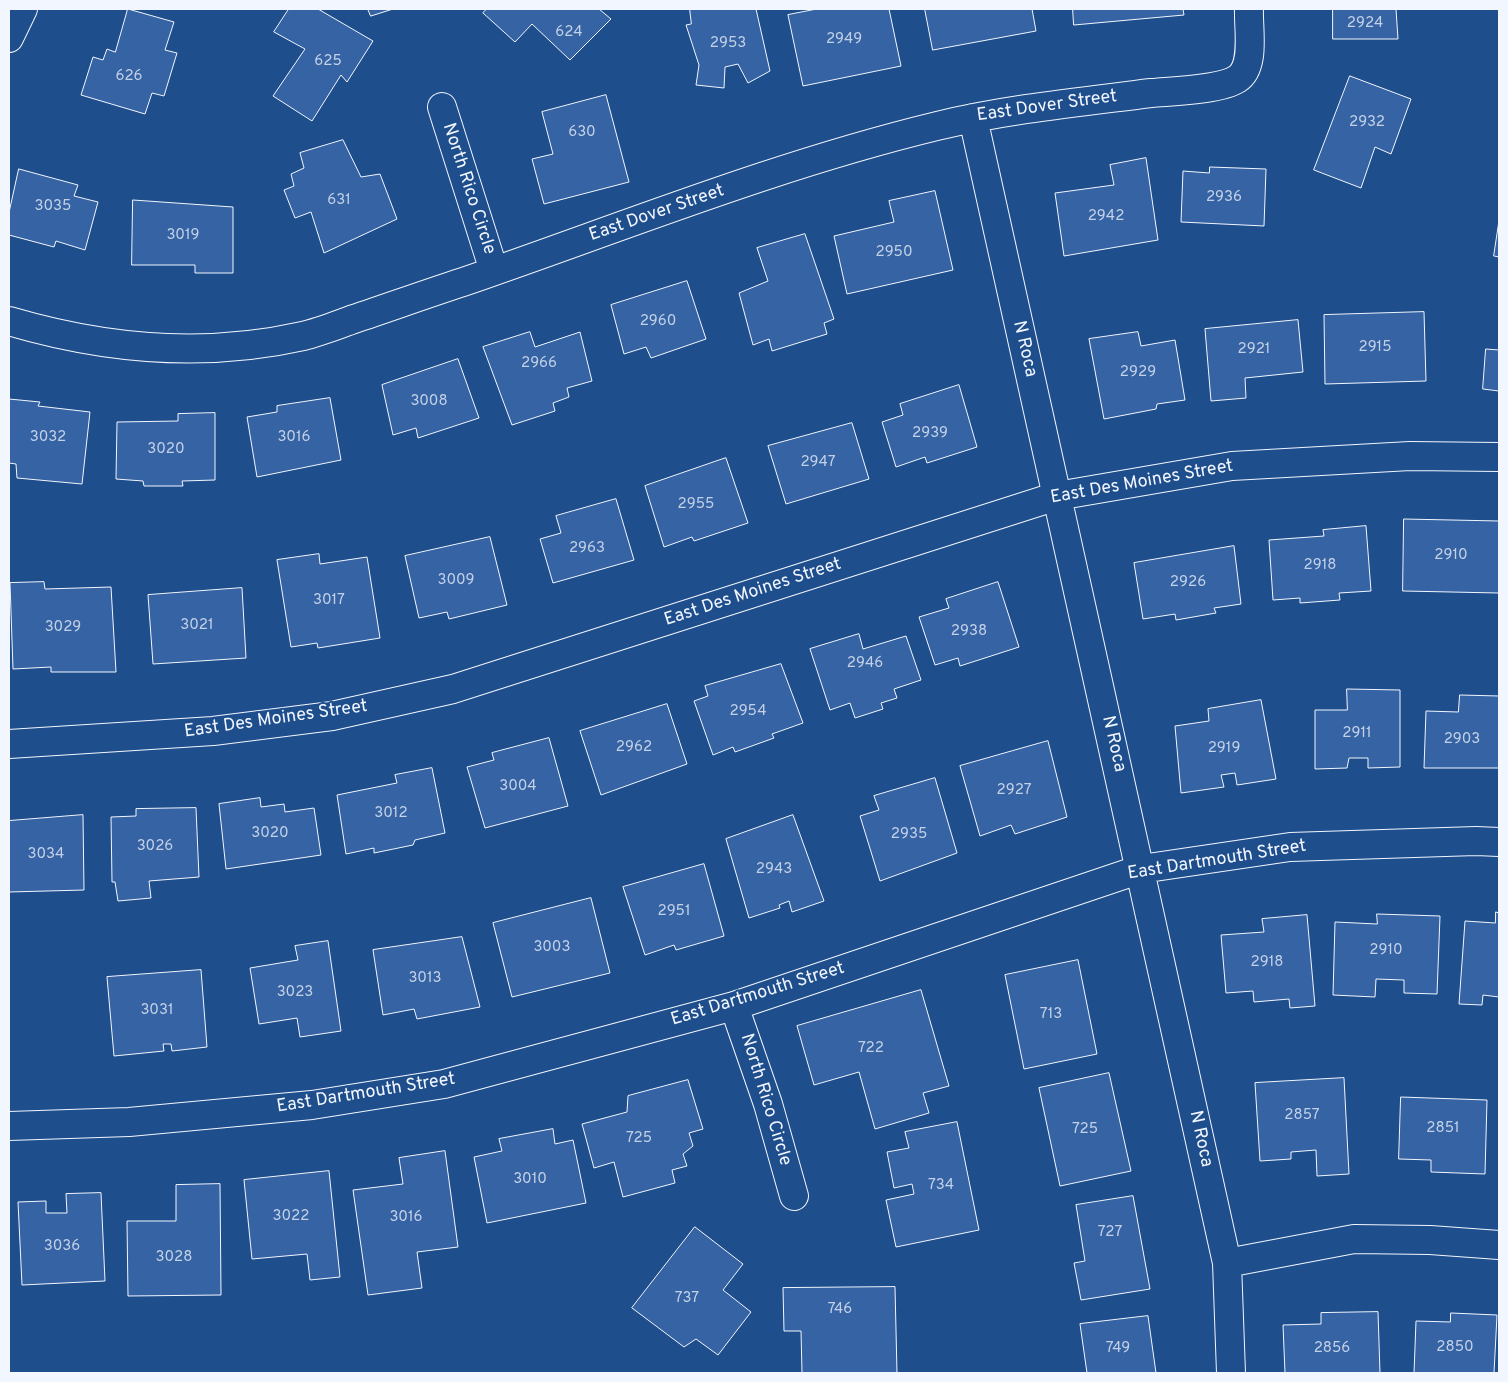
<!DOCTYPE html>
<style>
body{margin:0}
#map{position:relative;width:1508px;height:1382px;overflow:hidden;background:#1f4e8c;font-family:Overpass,sans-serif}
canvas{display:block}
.frame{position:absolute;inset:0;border:10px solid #f2f6ff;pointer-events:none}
</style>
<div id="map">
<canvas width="1508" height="1382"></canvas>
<div class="frame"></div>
</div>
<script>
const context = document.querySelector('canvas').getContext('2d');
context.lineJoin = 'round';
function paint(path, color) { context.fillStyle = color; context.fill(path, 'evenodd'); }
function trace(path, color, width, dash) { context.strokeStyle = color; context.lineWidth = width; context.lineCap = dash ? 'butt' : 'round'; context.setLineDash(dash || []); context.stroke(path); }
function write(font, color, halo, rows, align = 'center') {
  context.font = font + ' Overpass,sans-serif'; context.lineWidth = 4; context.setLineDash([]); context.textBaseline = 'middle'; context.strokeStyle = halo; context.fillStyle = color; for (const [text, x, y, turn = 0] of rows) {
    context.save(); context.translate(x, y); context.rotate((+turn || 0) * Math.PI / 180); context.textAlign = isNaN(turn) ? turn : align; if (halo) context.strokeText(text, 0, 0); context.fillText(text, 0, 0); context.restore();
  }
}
const building = new Path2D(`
 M128,9L174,22L165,50L177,53L164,96L152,93L145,114L81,95L93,57L103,60L107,49L115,52Z
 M289,9H318L373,41L347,82L341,75L312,121L273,96L305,49L274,32Z
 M368,9H393L371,16Z
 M487,9H599L611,19L570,60L532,24L515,42L483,13Z
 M690,9H756L770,71L748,83L738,64L725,67L724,88L696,85L699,65L686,25L691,24Z
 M817,9H889L901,66L803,86L788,15Z
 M925,9H1032L1036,31L933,50Z
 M1073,9H1183L1184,15L1074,25Z
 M1333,9H1396L1398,39H1333Z
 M1350,76L1411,99L1391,154L1375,147L1361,188L1314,170Z
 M606,95L629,182L544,204L532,159L553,154L542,112Z
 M343,140L361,177L380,174L397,219L324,253L311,212L295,218L284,190L294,186L291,174L304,168L300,153Z
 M1146,158L1158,240L1064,256L1055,193L1114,185L1110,165Z
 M1210,167L1266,169L1264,226L1181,222L1183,171L1209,173Z
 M19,169L78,185L74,196L98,202L85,250L56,241L54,247L9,235V213Z
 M935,191L953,270L847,294L834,236L894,222L889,201Z
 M133,200L233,207V273H195V265H132Z
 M1499,221V257L1494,256Z
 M805,234L834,319L824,323L827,334L772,351L769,339L753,345L739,293L768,281L757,248Z
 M687,281L706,339L651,358L646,347L624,354L611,305Z
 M1424,312L1426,381L1325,384L1324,315Z
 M1298,320L1303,372L1245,378L1246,398L1211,401L1205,329Z
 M530,332L535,347L580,332L592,381L567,388L569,397L553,403L555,411L512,425L483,347Z
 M1138,332L1141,346L1175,340L1185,400L1157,404L1156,409L1104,419L1089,339Z
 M1486,349L1499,350V391L1483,389Z
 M458,359L479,418L418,438L416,428L393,435L382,385Z
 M959,385L977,447L927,463L925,457L896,467L882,422L903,415L900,404Z
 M330,398L341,460L257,477L247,417L277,412V406Z
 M9,399L40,402L38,406L90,412L82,484L17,478L16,464L9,463Z
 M215,413V480L182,481L183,486H144L143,481L116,479L117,422L178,421V414Z
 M852,423L869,479L786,504L768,446Z
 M726,458L748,523L694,541L692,537L664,547L645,486Z
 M616,499L634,560L553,583L540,539L561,533L556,516Z
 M1404,519L1499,521V593L1403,591Z
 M1366,526L1371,591L1339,593L1340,600L1300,603V598L1273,600L1269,540L1324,536L1323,530Z
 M490,537L507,605L449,619L447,612L419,618L405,556Z
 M1234,546L1241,604L1214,608L1216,613L1176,620L1175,614L1143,619L1134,563Z
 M319,554L320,564L367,557L380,638L318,648L317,643L291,647L277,560Z
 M44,582L45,589L111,587L116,672H51V667L13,669L10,583Z
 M998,582L1019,647L960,666L958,658L935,665L919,617L949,608L946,599Z
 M242,588L246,658L153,664L148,595Z
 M859,634L863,649L906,636L921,680L894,689L897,698L881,703L883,709L855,718L850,703L830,710L810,649Z
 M781,664L803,723L772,734L774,738L735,752L733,747L713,755L694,701L708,696L705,686Z
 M1347,689L1400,690V767L1368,768V758H1349L1347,768L1315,769V710H1347Z
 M1460,695L1499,696V768H1424L1426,711L1458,712Z
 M1261,700L1276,779L1237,785L1235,773L1221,775L1224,787L1181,793L1175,726L1209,721L1208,709Z
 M667,704L687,764L601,795L580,731Z
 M549,738L568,806L485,828L467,767L494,760L492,753Z
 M1048,741L1067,817L1015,834L1011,825L980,836L960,766Z
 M432,768L445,833L415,840L413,845L374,853V848L346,854L337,795L397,783L395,775Z
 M935,778L957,853L880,881L860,816L879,810L874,796Z
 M260,798L261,807L284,804L285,812L314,808L321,855L226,869L219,804Z
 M196,808L199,877L149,881L151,898L118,901L115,882H112L111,817L136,816V809Z
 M83,815L84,890L9,892V821Z
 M793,815L824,901L792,912L789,901L779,905L780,908L749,918L726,839Z
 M704,864L724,936L676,950L674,945L645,955L623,887Z
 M591,898L610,973L512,997L493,923Z
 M1496,912L1499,913V997L1483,995L1482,1005L1459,1004L1465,921L1495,923Z
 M1377,914L1440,916L1437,994L1404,993V980L1376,979L1375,997L1333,995L1335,922L1377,924Z
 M1307,915L1315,1006L1290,1008L1289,999L1254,1002L1253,991L1226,993L1221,935L1264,932L1262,919Z
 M462,937L480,1007L417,1019L414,1009L383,1015L373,950Z
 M328,941L341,1031L300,1037L297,1018L259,1024L250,968L298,960L295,946Z
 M1078,960L1097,1054L1024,1069L1005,975Z
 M201,970L207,1047L172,1051L171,1044H163L164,1051L114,1056L107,977Z
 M921,990L949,1086L923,1093L929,1113L875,1129L859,1072L814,1085L797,1026Z
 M1109,1073L1131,1171L1060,1186L1039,1088Z
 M1344,1078L1349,1174L1317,1176L1316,1150L1291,1152V1159L1260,1161L1255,1083Z
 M688,1080L703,1129L689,1133L693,1146L683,1154L687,1166L672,1170L675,1183L623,1197L614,1162L594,1168L582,1124L627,1112L628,1096Z
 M1401,1097L1487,1100L1485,1174L1431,1172V1160L1399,1159Z
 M957,1122L979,1230L896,1247L886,1200L914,1194L912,1184L894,1188L887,1152L909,1148L905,1132Z
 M553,1129L555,1144L573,1140L586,1203L487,1223L474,1157L502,1151L499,1139Z
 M445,1151L458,1247L417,1252L422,1288L368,1295L353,1190L403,1184L399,1158Z
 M329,1171L340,1277L310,1280L307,1254L252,1259L244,1180Z
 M220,1184L221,1295L128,1296L127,1221H176V1185Z
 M101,1193L105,1281L22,1285L18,1202L46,1201V1213H67L66,1194Z
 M1133,1196L1150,1289L1081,1300L1074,1263L1085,1261L1076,1205Z
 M695,1227L743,1264L723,1290L751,1312L718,1355L696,1339L684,1347L632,1308Z
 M895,1287L897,1373H802L801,1331H784L783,1288Z
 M1378,1312L1380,1373H1285L1283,1325L1321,1324V1313Z
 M1451,1313L1497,1315L1494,1373H1414L1416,1321L1450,1322Z
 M1148,1316L1156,1373H1087L1080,1324Z`);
paint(building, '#3563a3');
trace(building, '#f2f6ff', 1);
const minor = new Path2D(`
 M9,38L23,9
 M442,107L494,271
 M973,118L1227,1263L1231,1373
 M9,321C104,349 205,358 303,336C320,332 337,325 354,319C390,307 426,294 463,282C620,228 776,165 937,126C1008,109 1080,102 1151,93C1173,91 1220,90 1237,79C1256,67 1248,28 1249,9
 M9,744L213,731L332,716L453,689L1057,496L1232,466L1410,456L1499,457
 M734,1006L768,1104L794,1196
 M9,1126L129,1122L312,1105L444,1084L734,1006L1141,869L1290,847L1476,841L1499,842
 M1227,1263L1354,1239L1430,1240L1499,1245`);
trace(minor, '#f2f6ff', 30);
trace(minor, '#1f4e8c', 28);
write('15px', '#c3d1e8', null, [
 ["2924",1365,24],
 ["624",569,33],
 ["2949",844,40],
 ["2953",728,44],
 ["625",328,62],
 ["626",129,77],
 ["2932",1367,123],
 ["630",582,133],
 ["2936",1224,198],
 ["631",339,201],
 ["3035",53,207],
 ["2942",1106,217],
 ["3019",183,236],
 ["2950",894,253],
 ["2960",658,322],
 ["2915",1375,348],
 ["2921",1254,350],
 ["2966",539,364],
 ["2929",1138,373],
 ["3008",429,402],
 ["2939",930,434],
 ["3032",48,438],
 ["3016",294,438],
 ["3020",166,450],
 ["2947",818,463],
 ["2955",696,505],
 ["2963",587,549],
 ["2910",1451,556],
 ["2918",1320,566],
 ["3009",456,581],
 ["2926",1188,583],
 ["3017",329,601],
 ["3021",197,626],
 ["3029",63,628],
 ["2938",969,632],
 ["2946",865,664],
 ["2954",748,712],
 ["2911",1357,734],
 ["2903",1462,740],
 ["2962",634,748],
 ["2919",1224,749],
 ["3004",518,787],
 ["2927",1014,791],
 ["3012",391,814],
 ["3020",270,834],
 ["2935",909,835],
 ["3026",155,847],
 ["3034",46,855],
 ["2943",774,870],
 ["2951",674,912],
 ["3003",552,948],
 ["2910",1386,951],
 ["2918",1267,963],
 ["3013",425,979],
 ["3023",295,993],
 ["3031",157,1011],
 ["713",1051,1015],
 ["722",871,1049],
 ["2857",1302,1116],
 ["2851",1443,1129],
 ["725",1085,1130],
 ["725",639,1139],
 ["3010",530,1180],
 ["734",941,1186],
 ["3022",291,1217],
 ["3016",406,1218],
 ["727",1110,1233],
 ["3036",62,1247],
 ["3028",174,1258],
 ["737",687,1299],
 ["746",840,1310],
 ["2850",1455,1348],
 ["749",1118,1349],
 ["2856",1332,1349]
]);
write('18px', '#f2f6ff', '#1f4e8c', [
 ["East Dover Street",1047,107,-8],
 ["North Rico Circle",468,189,72],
 ["East Dover Street",657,214,-19],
 ["N Roca",1024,349,77],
 ["East Des Moines Street",1142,483,-10],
 ["East Des Moines Street",753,593,-18],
 ["East Des Moines Street",276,720,-8],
 ["N Roca",1113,744,77],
 ["East Dartmouth Street",1217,861,-9],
 ["East Dartmouth Street",758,995,-17],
 ["East Dartmouth Street",366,1094,-9],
 ["North Rico Circle",765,1100,73],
 ["N Roca",1200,1139,78]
]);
</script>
